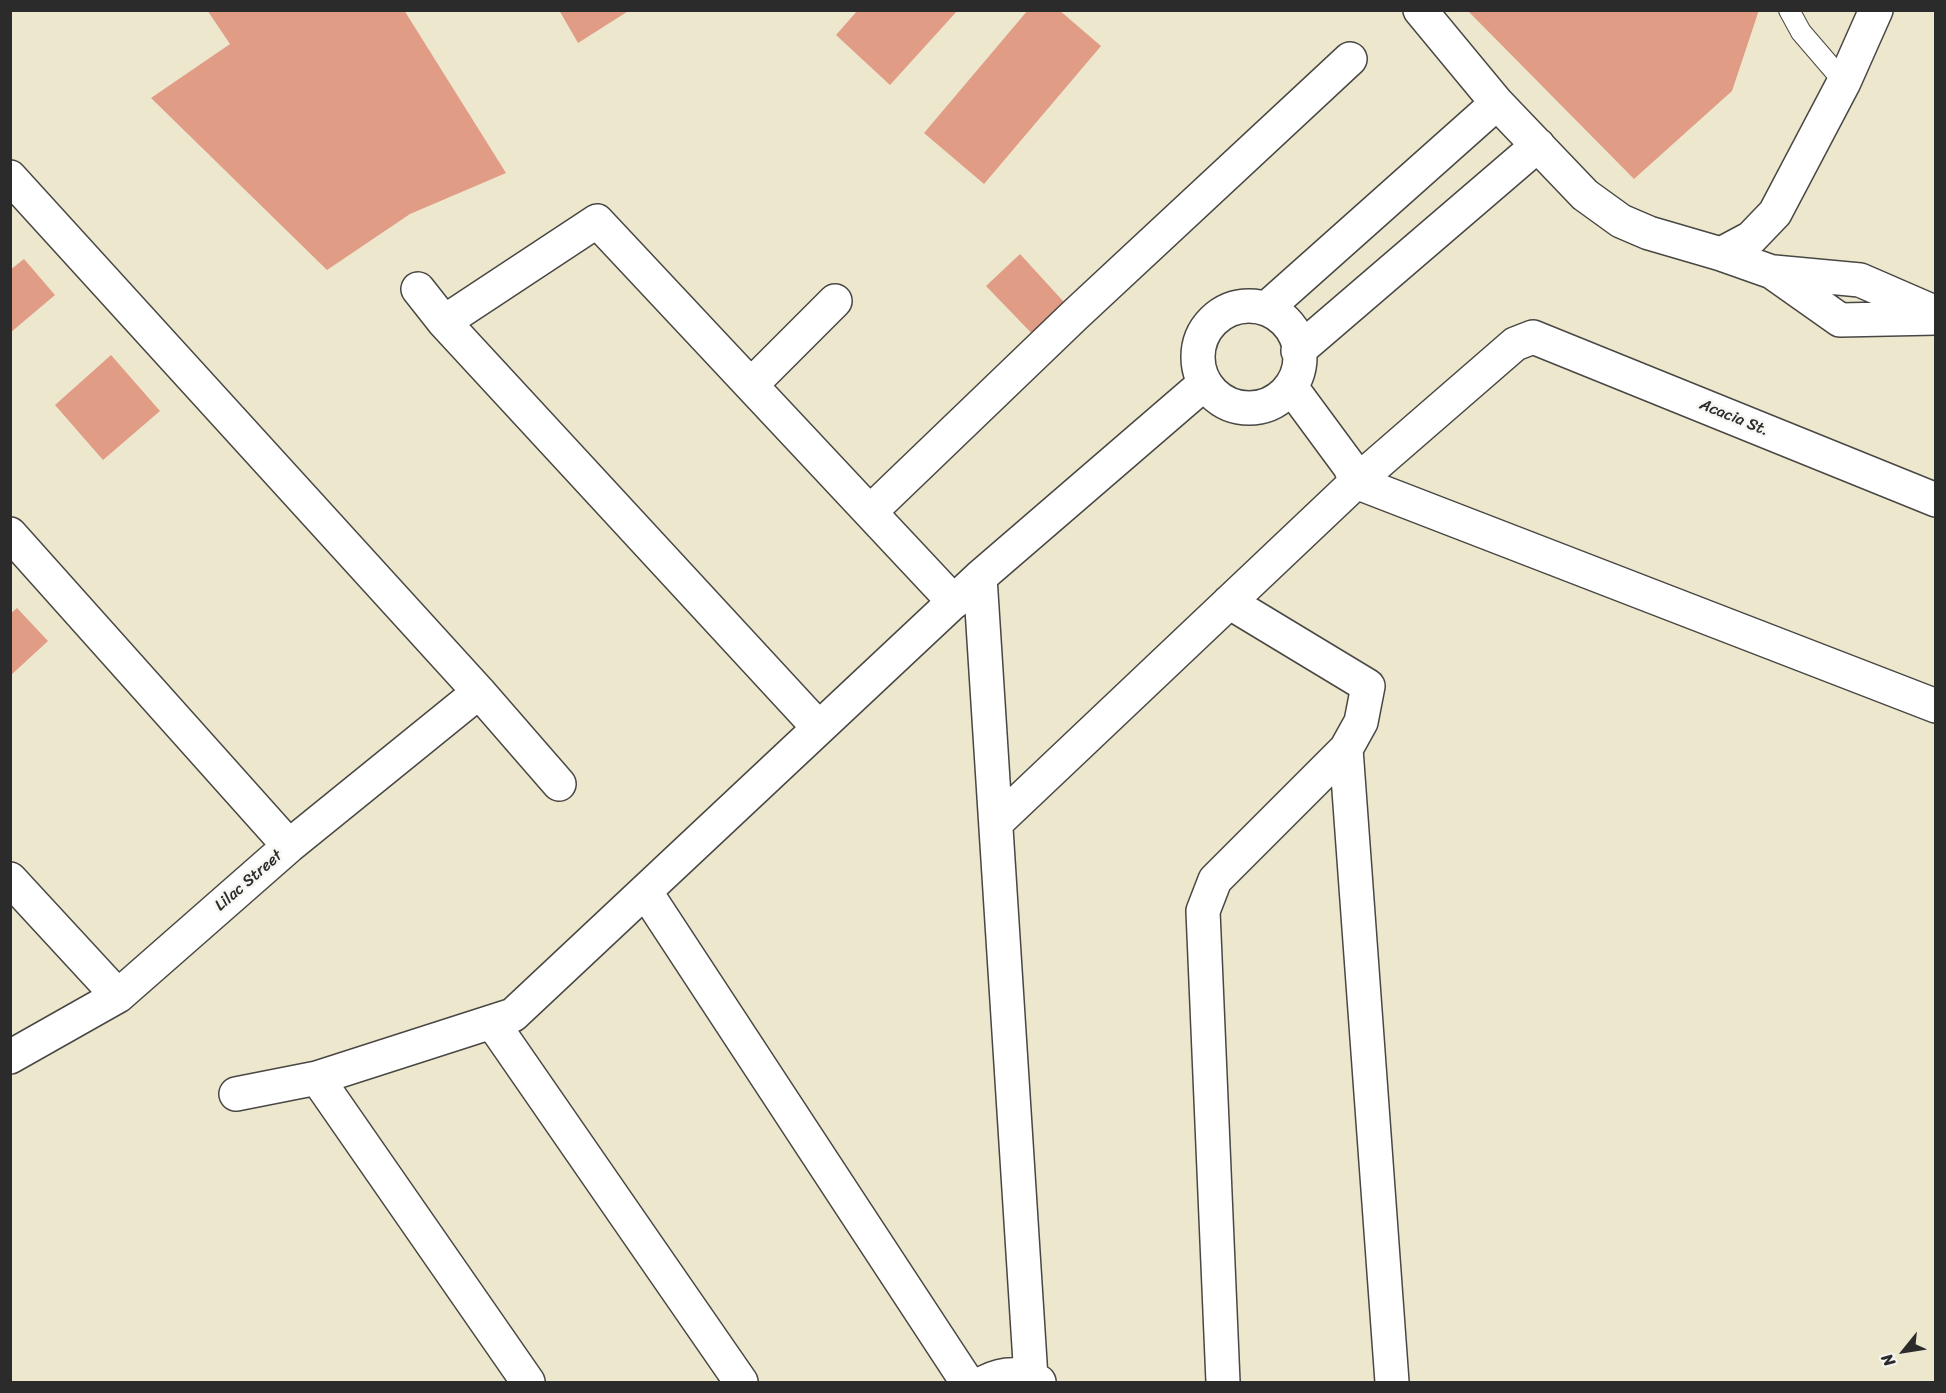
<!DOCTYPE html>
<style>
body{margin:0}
#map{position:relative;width:1946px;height:1393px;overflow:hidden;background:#ede7ce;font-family:Sriracha,sans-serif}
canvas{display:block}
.frame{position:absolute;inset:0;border:12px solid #2b2b2b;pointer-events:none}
.north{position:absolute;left:1874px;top:1321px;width:60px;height:60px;-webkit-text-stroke:4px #f6f6f2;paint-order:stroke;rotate:240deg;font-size:16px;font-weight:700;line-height:24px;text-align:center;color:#2b2b2b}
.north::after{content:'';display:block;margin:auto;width:21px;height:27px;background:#2b2b2b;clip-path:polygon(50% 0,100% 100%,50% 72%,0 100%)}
</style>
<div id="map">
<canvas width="1946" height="1393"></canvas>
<div class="frame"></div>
<div class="north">N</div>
</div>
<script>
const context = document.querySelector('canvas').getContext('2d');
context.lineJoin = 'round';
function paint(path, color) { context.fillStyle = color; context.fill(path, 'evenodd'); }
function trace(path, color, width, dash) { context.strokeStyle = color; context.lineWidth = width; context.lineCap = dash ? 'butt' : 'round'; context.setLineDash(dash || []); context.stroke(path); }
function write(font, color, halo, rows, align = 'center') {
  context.font = font + ' Sriracha,sans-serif'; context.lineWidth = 5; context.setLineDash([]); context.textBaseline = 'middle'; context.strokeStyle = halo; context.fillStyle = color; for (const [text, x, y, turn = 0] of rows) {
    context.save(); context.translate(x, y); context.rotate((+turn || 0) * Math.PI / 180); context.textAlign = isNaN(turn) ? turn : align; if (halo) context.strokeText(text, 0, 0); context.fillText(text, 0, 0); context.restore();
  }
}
paint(new Path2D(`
 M207,10H404L506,173L410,214L327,270L151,98L230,44Z
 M559,10H630L578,43Z
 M858,10H958L890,85L836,35Z
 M1028,10H1059L1101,46L984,184L924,133Z
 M1467,10H1759L1732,91L1634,179Z
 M1020,254L1074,313L1042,344L986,286Z
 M24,259L55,295L10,333V270Z
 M111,355L160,411L103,460L55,405Z
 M17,608L48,641L10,676V614Z`), '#e19c86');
const service = new Path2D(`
 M1789,10L1801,32L1844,82`);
const minor = new Path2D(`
 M1420,10L1497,103L1585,195L1621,221L1649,233L1721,254L1751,238L1775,213L1844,82L1876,10
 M10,177L479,692L559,784
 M1721,254L1772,272L1840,320L1936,318
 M1774,272L1860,280L1936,313
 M418,289L444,322
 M1198 357a51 51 0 1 1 102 0a51 51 0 1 1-102 0Z
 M1268,307L1497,103
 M1298,351L1538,145
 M751,385L835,301
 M1291,387L1350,467L1356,482L1936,706
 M870,512L1075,315L1350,59
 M10,534L289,846
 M980,577L1031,1378
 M819,728L444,322L597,221L954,602
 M1346,749L1392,1382
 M996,823L1356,482L1515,344L1533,337L1936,500
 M10,879L118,996
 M645,891L967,1382
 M492,1022L741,1382
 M10,1057L118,996L289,846L479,692
 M317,1078L528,1382
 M236,1094L317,1078L513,1015L980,577L1205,383
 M985,1382C1003,1373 1021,1372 1039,1382
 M1223,1382L1203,911L1215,880L1346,749L1361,722L1368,686L1229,602`);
trace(service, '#484743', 22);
trace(minor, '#484743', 36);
trace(service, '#fff', 20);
trace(minor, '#fff', 33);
write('16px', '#2b2b2b', '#f6f6f2', [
 ["Acacia St.",1734,418,22],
 ["Lilac Street",249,881,-41]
]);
</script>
